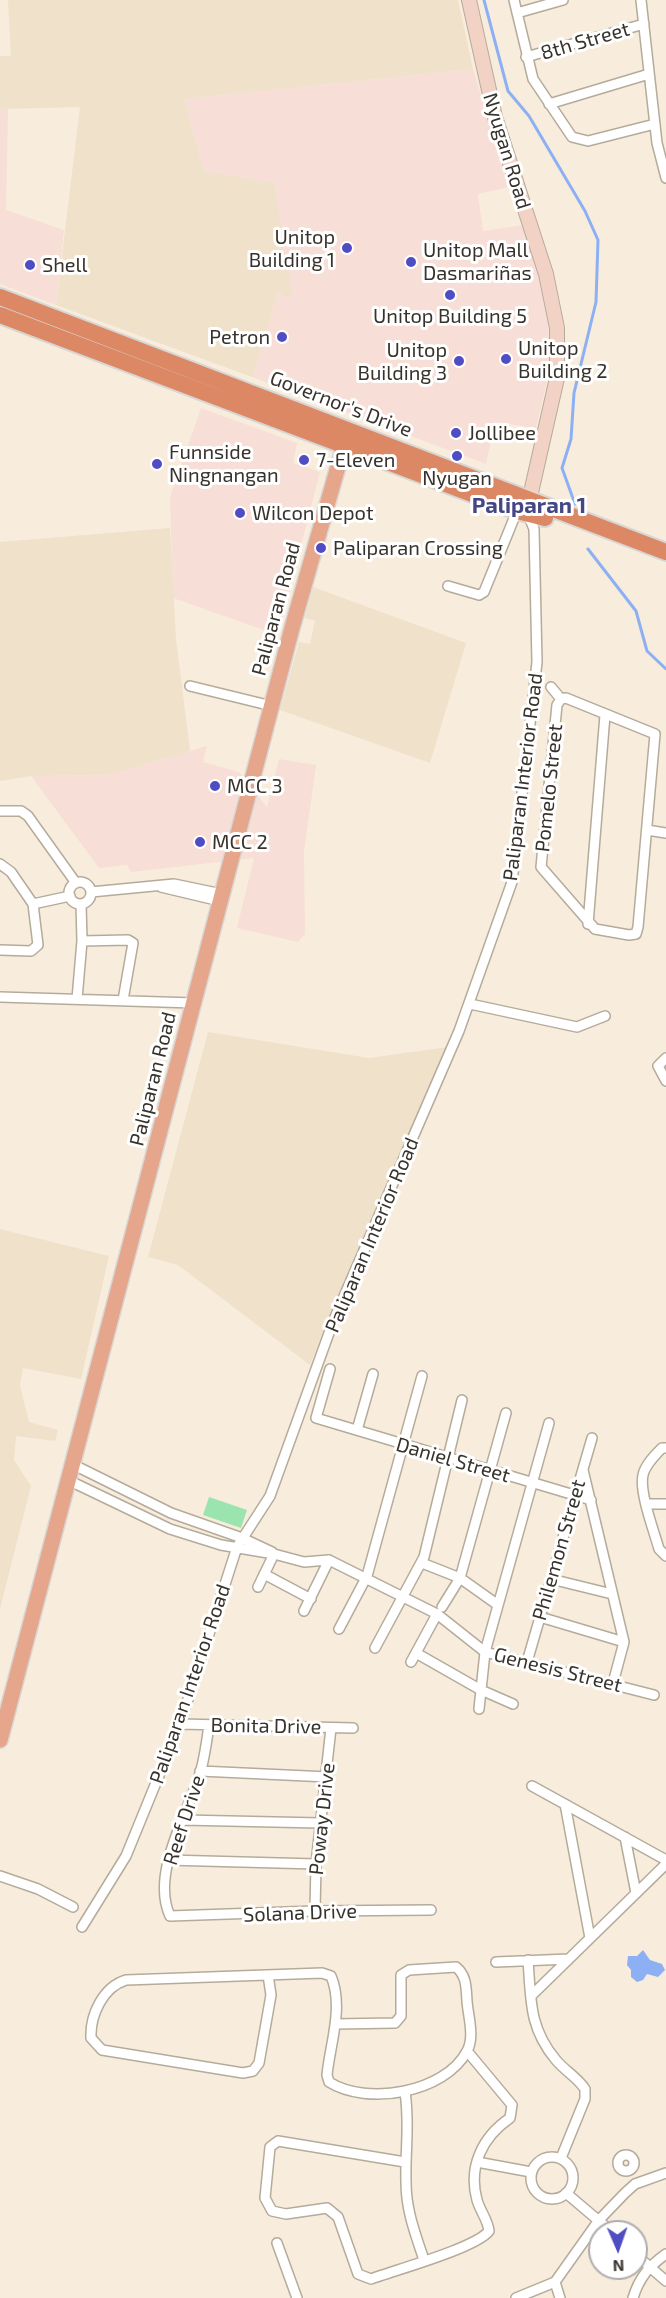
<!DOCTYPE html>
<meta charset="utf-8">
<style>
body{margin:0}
#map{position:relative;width:666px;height:2298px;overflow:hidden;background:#f8eddc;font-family:"Exo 2",sans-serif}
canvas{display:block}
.north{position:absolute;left:588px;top:2220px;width:60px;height:60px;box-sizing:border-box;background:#fff;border:2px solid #afadab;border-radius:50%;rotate:178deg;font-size:16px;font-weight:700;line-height:24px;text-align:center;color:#37332c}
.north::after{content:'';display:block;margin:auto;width:21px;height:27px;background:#504cc3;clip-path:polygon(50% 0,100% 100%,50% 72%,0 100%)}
</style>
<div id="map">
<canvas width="666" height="2298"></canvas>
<div class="north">N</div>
</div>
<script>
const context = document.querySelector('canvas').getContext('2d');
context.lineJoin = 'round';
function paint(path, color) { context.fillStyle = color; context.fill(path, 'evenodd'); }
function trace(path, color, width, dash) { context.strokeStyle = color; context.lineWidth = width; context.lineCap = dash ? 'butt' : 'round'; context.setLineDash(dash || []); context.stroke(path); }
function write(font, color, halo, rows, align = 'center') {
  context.font = font + ' "Exo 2",sans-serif'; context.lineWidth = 6; context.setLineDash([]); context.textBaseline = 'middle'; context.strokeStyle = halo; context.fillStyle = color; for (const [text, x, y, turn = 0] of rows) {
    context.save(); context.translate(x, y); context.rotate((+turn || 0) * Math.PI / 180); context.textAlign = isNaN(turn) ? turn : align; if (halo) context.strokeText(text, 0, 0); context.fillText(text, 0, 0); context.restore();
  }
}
paint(new Path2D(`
 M473,69L509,187L478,194L483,231L523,225L544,293L548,317L550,369L536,428L495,422L486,464L252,377L278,293L292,297L204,172L184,99Z
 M0,109H8L6,210L64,230L56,305L0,284Z
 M201,408L297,443L293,463L320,472L278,635L173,598L170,497Z
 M207,746L203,762L239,772L267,807L279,759L316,765L304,852L305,934L298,942L237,928L254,858L131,872L127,865L99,868L31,776L108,775Z`), '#f7ded6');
paint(new Path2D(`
 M8,0H458L473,69L184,99L204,172L274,183L292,298L278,293L252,377L56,305L80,107L0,109V56H11Z
 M170,528L176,639L190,751L108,775L31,776L0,781V542Z
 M313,587L466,643L430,763L280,710L299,642L310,644L315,621L305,618Z
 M208,1032L369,1058L448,1047L327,1321L310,1365L178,1265L148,1257Z
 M0,1229L109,1256L81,1379L23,1368L20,1386L29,1422L58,1430L55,1441L16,1436L14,1460L31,1486L0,1609Z`), '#efe1ca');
paint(new Path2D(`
 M209,1497L247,1510L241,1528L203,1515Z`), '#9ce4af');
paint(new Path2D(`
 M643,1950L650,1960L662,1964L665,1970L658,1977L647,1974L643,1980L637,1982L631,1977V1970L627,1965L628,1956H637Z`), '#8cb0f3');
trace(new Path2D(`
 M484,0L508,91L529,116L585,211L598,240L596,302L574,393L571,439L562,468L575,504
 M588,549L636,611L647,651L666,669`), '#8cb0f3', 3);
const minor = new Path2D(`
 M514,0L533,79L572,137L588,141L655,124
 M641,0L657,143L666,178
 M517,13L563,0
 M526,57L644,24
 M549,104L649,74
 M448,586L479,595L484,592L517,511
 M190,686L272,706
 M551,687L561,699
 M566,698L655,734L638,927L636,934L629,935L595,929L541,867L557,705L561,699Z
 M0,811H21L28,816L76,883
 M647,830L666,833
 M0,864L11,872L33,904L38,945L31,951L0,950
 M69 893a11 11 0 1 1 22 0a11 11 0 1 1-22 0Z
 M161,887L220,901
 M91,892L174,884L222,894
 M33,904L70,896
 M588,924L605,715
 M82,941L128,940L133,943L123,1000
 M0,997L194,1003
 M77,999L82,941L81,904
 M470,1004L577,1027L605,1016
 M666,1058L658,1066L666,1081
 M330,1369L316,1418L591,1500
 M357,1430L373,1374
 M666,1448H662C655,1455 645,1465 643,1475C639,1492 654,1531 659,1549L666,1556
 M74,1465L171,1513L242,1538L272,1552
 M583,1470L624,1642L613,1683
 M70,1481L170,1529L221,1545L274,1554L304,1562L329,1560L437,1614L485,1652L654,1695
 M648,1504H666
 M422,1563L460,1578L498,1605
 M264,1574L311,1599
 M551,1579L612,1594
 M258,1587L274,1554
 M442,1607L460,1578L506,1413
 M304,1611L329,1560
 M540,1617L624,1642
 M339,1629L367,1576L422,1376
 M375,1648L424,1557L462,1400
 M416,1653L481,1690L513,1704
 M411,1662L437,1614
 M527,1662L592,1438
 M479,1709L485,1652L549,1423
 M180,1724L353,1728
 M209,1725C207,1740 205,1755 201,1770C189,1812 150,1873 170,1916L315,1911L431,1910
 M200,1771L328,1777
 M532,1786L666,1860
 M565,1804L590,1938
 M183,1820L320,1823
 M625,1837L636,1893
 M167,1860L316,1864
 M0,1876L38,1889L73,1907
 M315,1911L316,1864L331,1728
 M82,1927L126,1856L180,1724L237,1547L270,1496L333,1322L459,1031L512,882L537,662L534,529L527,512
 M528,1960C531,2000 529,2028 556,2060C565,2071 577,2077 585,2089V2099L561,2158
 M496,1962L569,1959
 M268,1975L271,1995L259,2063L253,2071L243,2073L102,2050L91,2038C90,2015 103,1987 126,1980L322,1973L331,1976C344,2007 330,2044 327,2075L329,2082C367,2106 445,2093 467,2051C475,2037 468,2016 467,2001C466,1988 467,1976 456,1967L409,1970L401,1975V2016L395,2023L335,2024
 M531,1996L666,1864
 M405,2092C410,2125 405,2149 406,2182C406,2210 415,2233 424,2260
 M618 2163a8 8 0 1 1 16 0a8 8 0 1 1-16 0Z
 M531 2178a21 21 0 1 1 42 0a21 21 0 1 1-42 0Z
 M405,2162L278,2141L270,2147L265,2198L272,2211L286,2214L327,2208L338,2217L358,2274L371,2279C395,2270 476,2248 489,2231C488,2220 480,2211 477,2200C468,2167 482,2137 510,2118L512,2105L467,2051
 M477,2162L531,2172
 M566,2193L612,2232
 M277,2243L297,2298
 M636,2255L666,2281
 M555,2282L560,2298
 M516,2298L555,2282L599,2220L625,2193L635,2184L666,2173
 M633,2298C639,2278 649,2266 666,2254`);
const secondary = new Path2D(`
 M469,0L495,117L546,274L557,328V378L527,510`);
const primary = new Path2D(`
 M0,1740L292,628L347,435`);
const trunk = new Path2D(`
 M0,297L666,552
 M0,315L517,511L545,518`);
trace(minor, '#b5ab9b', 12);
trace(secondary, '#b5ab9b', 16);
trace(primary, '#d7d6d5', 18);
trace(trunk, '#d7d6d5', 20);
trace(minor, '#fff', 9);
trace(secondary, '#f2d2c5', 14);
trace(primary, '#e5a68b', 15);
trace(trunk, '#dc8864', 16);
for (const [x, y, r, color] of [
 [347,248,6,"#504cc3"],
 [411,262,6,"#504cc3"],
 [30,265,6,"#504cc3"],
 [450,295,6,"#504cc3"],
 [282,337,6,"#504cc3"],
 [506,359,6,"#504cc3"],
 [459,361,6,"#504cc3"],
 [456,433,6,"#504cc3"],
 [457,456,6,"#504cc3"],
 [304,460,6,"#504cc3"],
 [157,464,6,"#504cc3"],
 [240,513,6,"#504cc3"],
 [321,548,6,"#504cc3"],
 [215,786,6,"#504cc3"],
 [200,842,6,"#504cc3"]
]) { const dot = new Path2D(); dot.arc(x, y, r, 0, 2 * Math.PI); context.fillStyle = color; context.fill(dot); trace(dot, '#fff', 2); }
write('20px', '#37332c', '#fff', [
 ["8th Street",585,41,-16],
 ["Nyugan Road",507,151,73],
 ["Governor's Drive",341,404,21],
 ["Paliparan Road",276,609,-75],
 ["Paliparan Interior Road",523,777,-83],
 ["Pomelo Street",549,788,-84],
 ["Paliparan Road",153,1079,-76],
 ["Paliparan Interior Road",372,1235,-67],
 ["Daniel Street",453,1460,16],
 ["Philemon Street",559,1550,-74],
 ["Genesis Street",558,1670,14],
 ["Paliparan Interior Road",190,1684,-71],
 ["Bonita Drive",266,1726,1],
 ["Poway Drive",322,1819,-84],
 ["Reef Drive",184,1820,-72],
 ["Solana Drive",300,1913,-2]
]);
write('20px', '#37332c', '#fff', [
 ["Unitop",335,237,"right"],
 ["Building 1",335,260,"right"],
 ["Unitop Mall",423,250],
 ["Dasmariñas",423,273],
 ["Shell",42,265],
 ["Unitop Building 5",450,316,"center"],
 ["Petron",270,337,"right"],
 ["Unitop",518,348],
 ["Building 2",518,371],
 ["Unitop",447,350,"right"],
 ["Building 3",447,373,"right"],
 ["Jollibee",468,433],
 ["Funnside",169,452],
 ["Ningnangan",169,475],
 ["7-Eleven",316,460],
 ["Nyugan",457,478,"center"],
 ["Wilcon Depot",252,513],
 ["Paliparan Crossing",333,548],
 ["MCC 3",227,786],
 ["MCC 2",212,842]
], 'left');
write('bold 22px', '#444784', '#fff', [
 ["Paliparan 1",529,506]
]);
</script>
